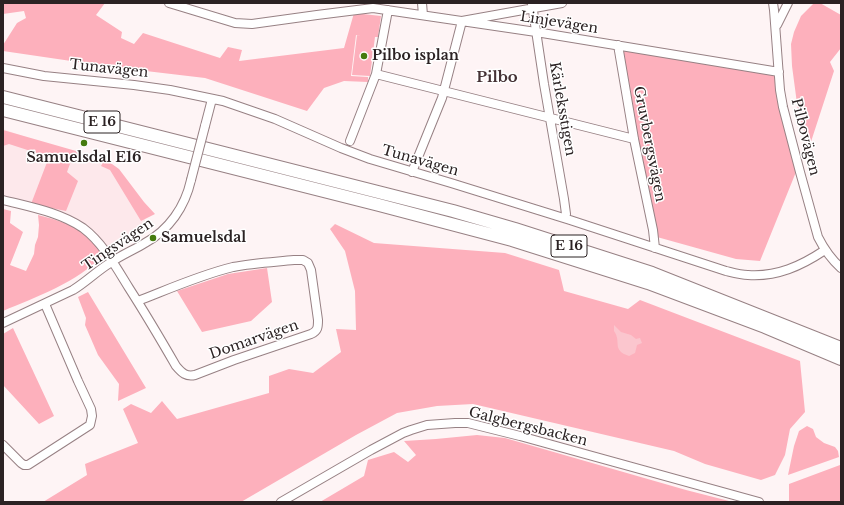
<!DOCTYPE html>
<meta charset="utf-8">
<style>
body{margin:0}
#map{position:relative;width:844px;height:505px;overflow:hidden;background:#fef4f5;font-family:"Libre Baskerville",serif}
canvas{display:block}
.frame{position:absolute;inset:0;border:4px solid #2b2223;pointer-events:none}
</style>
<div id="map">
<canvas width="844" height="505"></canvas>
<div class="frame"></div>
</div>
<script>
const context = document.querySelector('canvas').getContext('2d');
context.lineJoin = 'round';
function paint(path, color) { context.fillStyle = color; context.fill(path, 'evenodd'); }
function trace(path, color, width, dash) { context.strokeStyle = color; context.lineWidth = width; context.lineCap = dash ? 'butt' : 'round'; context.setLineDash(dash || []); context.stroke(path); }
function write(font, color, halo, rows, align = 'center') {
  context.font = font + ' "Libre Baskerville",serif'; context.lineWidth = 3; context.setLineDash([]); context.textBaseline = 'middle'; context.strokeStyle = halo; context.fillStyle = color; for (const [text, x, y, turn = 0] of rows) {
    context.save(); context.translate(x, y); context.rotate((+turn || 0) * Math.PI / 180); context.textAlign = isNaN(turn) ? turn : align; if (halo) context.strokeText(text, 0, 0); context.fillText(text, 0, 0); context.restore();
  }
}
paint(new Path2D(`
 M3,129L111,167L147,223L109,247L64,213L3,195Z`), '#fde8eb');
paint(new Path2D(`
 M3,3H105L96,15L122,32L121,38L134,44L143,33L220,58L228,47L242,50L239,61L344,48L354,13L381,16L378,37H375L370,76L352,75L357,35L361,36L356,35L351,76L368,77V82L344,81L324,88L307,111L205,78L112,67L3,51V45L17,23L26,18L24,11L3,14Z
 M814,3H820L841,15V48L830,62L834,71L807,154L806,137L798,111L792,66L791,44L794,32L801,16Z
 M627,50L765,72L776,77L780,113L796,172L760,261L736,259L657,237L622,53Z
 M3,130L76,151L84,159L82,162L71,161L67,172L78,181L66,211L31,204L49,157L9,144L3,146Z
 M105,159L119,169L144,202L155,214L141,221L110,170L101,166Z
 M3,209L11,211L10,223L23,232L10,265L26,271L34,254L35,245L38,237L39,225L38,215C53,219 69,223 83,232C91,238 97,246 103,253V255C78,282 36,297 3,311Z
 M335,224L374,243L505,253L559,270L564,291L628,309L640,300L800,361L805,412L790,429L785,455L775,475L761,480L705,464L674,451L473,404L437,406L397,413L356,435L241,502H43L87,475L85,464L138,443L123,409L131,404L151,413L162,401L177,419L269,393V376L289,369L313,373L341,352L336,329L356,330L355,291L345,251L330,229Z
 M267,268L272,302L251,321L202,332L177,291L228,274Z
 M88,292L146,388L118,401L119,384L98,355L85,325L86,318L78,297Z
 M13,328L54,416L39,424L3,385V334Z
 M807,426L813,429L816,437L824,443L835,447L838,451L839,457L788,475L794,446L799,431Z
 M477,435L505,438L686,490L733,502H320L364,476L368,460L394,452L408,462L416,455L404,441L436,439Z
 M840,465L841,502H789V484Z`), '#fdb0bc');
paint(new Path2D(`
 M614,325L621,332L631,335L636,339L640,338L642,343L637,345L635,353L629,356C611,350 622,342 614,331Z`), '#fbc6ce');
const minor = new Path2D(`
 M169,3L235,23L252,24L317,15L373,8L536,32L779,72
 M422,3L423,15
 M773,3L774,10L780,90L783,107L800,172L818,237C824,249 831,259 841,268
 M532,4L544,84L564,199L566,214L565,218
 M777,25L788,3
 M618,45L634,139L653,230L655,248
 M3,68L44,76L134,85L170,90L223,101L275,119L341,148L370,159L451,183L570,220L726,271C734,273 741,275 748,275C777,277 801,266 825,250
 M376,74L634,139
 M205,126L212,99
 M350,141L376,74L388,10
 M412,172L442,98L462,21L562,3
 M3,200C30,207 59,212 83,228C103,243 116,267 129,288C145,313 161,340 176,366C182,373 186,377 195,375L234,360L311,334C318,331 318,327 318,320L311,270L308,263L303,260H294C274,262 253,263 233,267C200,275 169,289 138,301
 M3,323L73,290C86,282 97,271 110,263C121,255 134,250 145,243C169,230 185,207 191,180
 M3,445L21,463L24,465H28L90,425L92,416L91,409L78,381L45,304
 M281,502L371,450L403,433L411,430L427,425L455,423H468L520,436L759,502`);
const highway = new Path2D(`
 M3,97L453,211L515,229L652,273L841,348
 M3,110L379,205L512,240L648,283L765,327L841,359`);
trace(minor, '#978184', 10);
trace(highway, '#978184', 14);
trace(minor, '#fff', 8);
trace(highway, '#fff', 12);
const minorBridge = new Path2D(`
 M191,180L205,126`);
trace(minorBridge, '#978184', 10, []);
trace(minorBridge, '#fff', 8);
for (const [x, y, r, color] of [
 [364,56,4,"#457b0f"],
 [84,143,4,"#457b0f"],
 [153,238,4,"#457b0f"]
]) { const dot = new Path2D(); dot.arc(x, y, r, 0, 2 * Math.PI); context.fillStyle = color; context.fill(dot); trace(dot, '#fff', 1.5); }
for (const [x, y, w] of [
 [102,122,36],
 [569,246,36]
]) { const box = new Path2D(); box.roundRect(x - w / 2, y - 11, w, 22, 3); context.fillStyle = '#fff'; context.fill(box); trace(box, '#2b2223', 1); }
write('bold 13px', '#2b2223', null, [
 ["E 16",102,122],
 ["E 16",569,246]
]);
write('14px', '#2b2223', '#fff', [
 ["Linjevägen",559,23,9],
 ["Tunavägen",109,69,6],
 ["Kärleksstigen",562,109,80],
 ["Pilbovägen",805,137,76],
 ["Gruvbergsvägen",649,144,79],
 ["Tunavägen",420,161,16],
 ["Tingsvägen",118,245,-34],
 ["Domarvägen",254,340,-19],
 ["Galgbergsbacken",528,427,14]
]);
write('bold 14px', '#2b2223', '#fff', [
 ["Pilbo isplan",372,56],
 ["Samuelsdal E16",84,158,"center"],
 ["Samuelsdal",161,238]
], 'left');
write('bold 15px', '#453235', '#fff', [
 ["Pilbo",497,78]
]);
</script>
